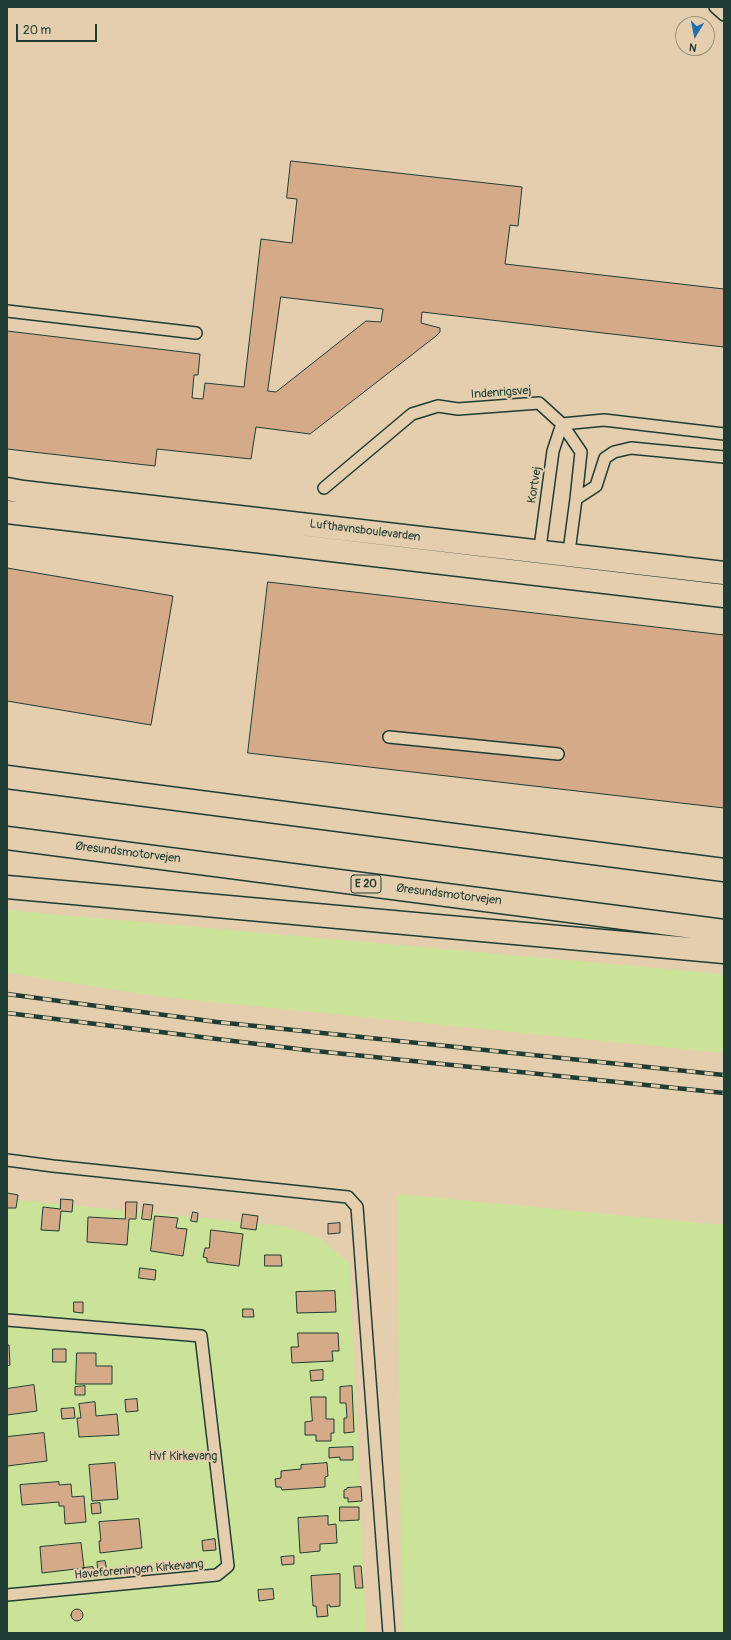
<!DOCTYPE html>
<meta charset="utf-8">
<style>
body{margin:0}
#map{position:relative;width:731px;height:1640px;overflow:hidden;background:#e4cead;font-family:Pangolin,sans-serif}
canvas{display:block}
.frame{position:absolute;inset:0;border:8px solid #1f3d34;pointer-events:none}
.north{position:absolute;left:675px;top:16px;width:40px;height:40px;box-sizing:border-box;background:#e4cead;border:1px solid #95947d;border-radius:50%;rotate:190deg;font-size:11px;font-weight:700;line-height:16px;text-align:center;color:#1f3d34}
.north::after{content:'';display:block;margin:auto;width:14px;height:18px;background:#1f6fb2;clip-path:polygon(50% 0,100% 100%,50% 72%,0 100%)}
.scale{position:absolute;left:16px;top:24px;width:81px;height:18px;box-sizing:border-box;border:2px solid #1f3d34;border-top:0;padding-left:5px;font-size:12px;line-height:14px;white-space:nowrap;color:#1f3d34;-webkit-text-stroke:3px #e4cead;paint-order:stroke}
</style>
<div id="map">
<canvas width="731" height="1640"></canvas>
<div class="frame"></div>
<div class="north">N</div>
<div class="scale">20 m</div>
</div>
<script>
const context = document.querySelector('canvas').getContext('2d');
context.lineJoin = 'round';
function paint(path, color) { context.fillStyle = color; context.fill(path, 'evenodd'); }
function trace(path, color, width, dash) { context.strokeStyle = color; context.lineWidth = width; context.lineCap = dash ? 'butt' : 'round'; context.setLineDash(dash || []); context.stroke(path); }
function write(font, color, halo, rows, align = 'center') {
  context.font = font + ' Pangolin,sans-serif'; context.lineWidth = 4; context.setLineDash([]); context.textBaseline = 'middle'; context.strokeStyle = halo; context.fillStyle = color; for (const [text, x, y, turn = 0] of rows) {
    context.save(); context.translate(x, y); context.rotate((+turn || 0) * Math.PI / 180); context.textAlign = isNaN(turn) ? turn : align; if (halo) context.strokeText(text, 0, 0); context.fillText(text, 0, 0); context.restore();
  }
}
paint(new Path2D(`
 M7,910L724,974V1053L162,997L7,973Z
 M397,1194L724,1225V1633H402Z
 M7,1199L284,1226L322,1239L350,1264L366,1633H7Z`), '#cbe399');
const building = new Path2D(`
 M291,161L522,187L518,226L510,225L505,264L724,289V347L422,312L421,323L440,328V332L436,336L310,434L256,427L251,459L157,449L155,466L7,449V331L200,354L198,375H194L192,398L203,399L205,383L244,387L261,239L292,243L297,199L287,198ZM281,297L383,309L381,322L366,321L276,392L268,391Z
 M7,568L173,596L151,725L7,701Z
 M268,582L724,635V808L248,753Z
 M7,1193L18,1195L16,1208H7Z
 M61,1199L73,1200L72,1212L61,1211L59,1231L41,1230L43,1207L60,1209Z
 M126,1202H137L136,1219H129L127,1245L87,1242L88,1217L125,1219Z
 M144,1204L153,1205L151,1220L142,1219Z
 M193,1212L198,1213L197,1222L191,1221Z
 M243,1214L258,1216L256,1230L241,1228Z
 M155,1216L178,1218L176,1228L187,1229L183,1256L151,1251Z
 M340,1223V1233L328,1234V1224Z
 M211,1230L243,1234L239,1266L207,1262V1258L203,1257L205,1248H209Z
 M265,1255H281L282,1266H265Z
 M140,1268L156,1270L155,1280L139,1278Z
 M335,1291L336,1312L297,1313L296,1292Z
 M74,1302H83V1313L74,1312Z
 M243,1309H253L254,1317H243Z
 M298,1333H338L339,1351H332L333,1361L292,1363L291,1347H298Z
 M7,1345H9L10,1365L7,1366Z
 M53,1349H66V1362H53Z
 M77,1353H96V1366H112V1384H76Z
 M323,1370V1380L311,1381L310,1371Z
 M34,1385L37,1411L7,1415V1389Z
 M85,1386V1395H75V1387Z
 M352,1386L354,1432L344,1433V1418H347L346,1403H340V1387Z
 M311,1397H326V1419H334V1433H331V1441H316V1435H305V1422L312,1421Z
 M137,1399L138,1411L126,1412L125,1400Z
 M95,1402L96,1416L117,1414L119,1435L79,1437L77,1418H81L79,1404Z
 M74,1408L75,1418L62,1419L61,1409Z
 M44,1433L47,1461L7,1466V1437Z
 M353,1447V1460H340V1457L329,1458V1448Z
 M115,1463L118,1499L92,1501L89,1465Z
 M327,1463L328,1476L325,1477V1487L282,1490L281,1487H276L275,1479L281,1478V1471L301,1469V1465Z
 M59,1482V1485L71,1484L72,1497L84,1496L86,1522L65,1524L64,1506H59V1502L22,1505L20,1485Z
 M361,1487L362,1501L348,1502V1498H344V1490L347,1489V1488Z
 M100,1503L101,1513L92,1514L91,1504Z
 M340,1507H359V1520L340,1521Z
 M328,1516V1525L336,1524L337,1543L320,1544V1551L300,1553L298,1518Z
 M139,1519L142,1548L100,1553L99,1541H101L99,1522Z
 M215,1539L216,1550L203,1551L202,1541Z
 M81,1543L84,1568L42,1573L40,1547Z
 M294,1556V1564L282,1565L281,1557Z
 M105,1561L107,1571L98,1572L97,1562Z
 M354,1566H361L363,1588H356Z
 M93,1567L95,1577L84,1579L83,1568Z
 M340,1574V1606L330,1607V1605H327L328,1616L317,1617L316,1606H313L311,1576Z
 M273,1589L274,1599L259,1601L258,1590Z
 M71 1615a6 6 0 1 1 12 0a6 6 0 1 1-12 0Z`);
paint(building, '#d4aa89');
trace(building, '#1f3d34', 1);
const service = new Path2D(`
 M715,7L724,15
 M7,311L196,333
 M562,424L604,420L724,434
 M324,488L412,414L438,406L458,409L539,403L562,424L581,452L576,499
 M539,555L553,451L562,424
 M568,559L576,499L596,486L605,458L614,452L631,448L724,457
 M389,737L558,754
 M7,1160L53,1166L348,1197L357,1207L389,1633
 M7,1320L201,1336L228,1566L217,1575L7,1595`);
const tertiary = new Path2D(`
 M7,489L23,492L724,573
 M7,512L724,596`);
const motorway = new Path2D(`
 M7,777L724,870
 M7,838L724,931
 M7,887L724,952`);
trace(service, '#1f3d34', 14);
trace(tertiary, '#1f3d34', 25);
trace(motorway, '#1f3d34', 25);
trace(service, '#e4cead', 11);
trace(tertiary, '#e4cead', 22);
trace(motorway, '#e4cead', 22);
const rail = new Path2D(`
 M7,994L217,1022L724,1075
 M7,1013L306,1050L724,1093`);
trace(rail, '#1f3d34', 4.5);
trace(rail, '#e4cead', 3, [9]);
for (const [x, y, w] of [
 [366,884,30]
]) { const box = new Path2D(); box.roundRect(x - w / 2, y - 9, w, 18, 3); context.fillStyle = '#e4cead'; context.fill(box); trace(box, '#1f3d34', 1); }
write('bold 11px', '#1f3d34', null, [
 ["E 20",366,884]
]);
write('12px', '#1f3d34', '#e4cead', [
 ["Indenrigsvej",501,393,-4],
 ["Kortvej",535,485,-81],
 ["Lufthavnsboulevarden",365,531,7],
 ["Øresundsmotorvejen",128,853,7],
 ["Øresundsmotorvejen",449,895,7],
 ["Haveforeningen Kirkevang",139,1570,-5]
]);
write('12px', '#284539', '#e4cead', [
 ["Hvf Kirkevang",183,1457]
]);
</script>
